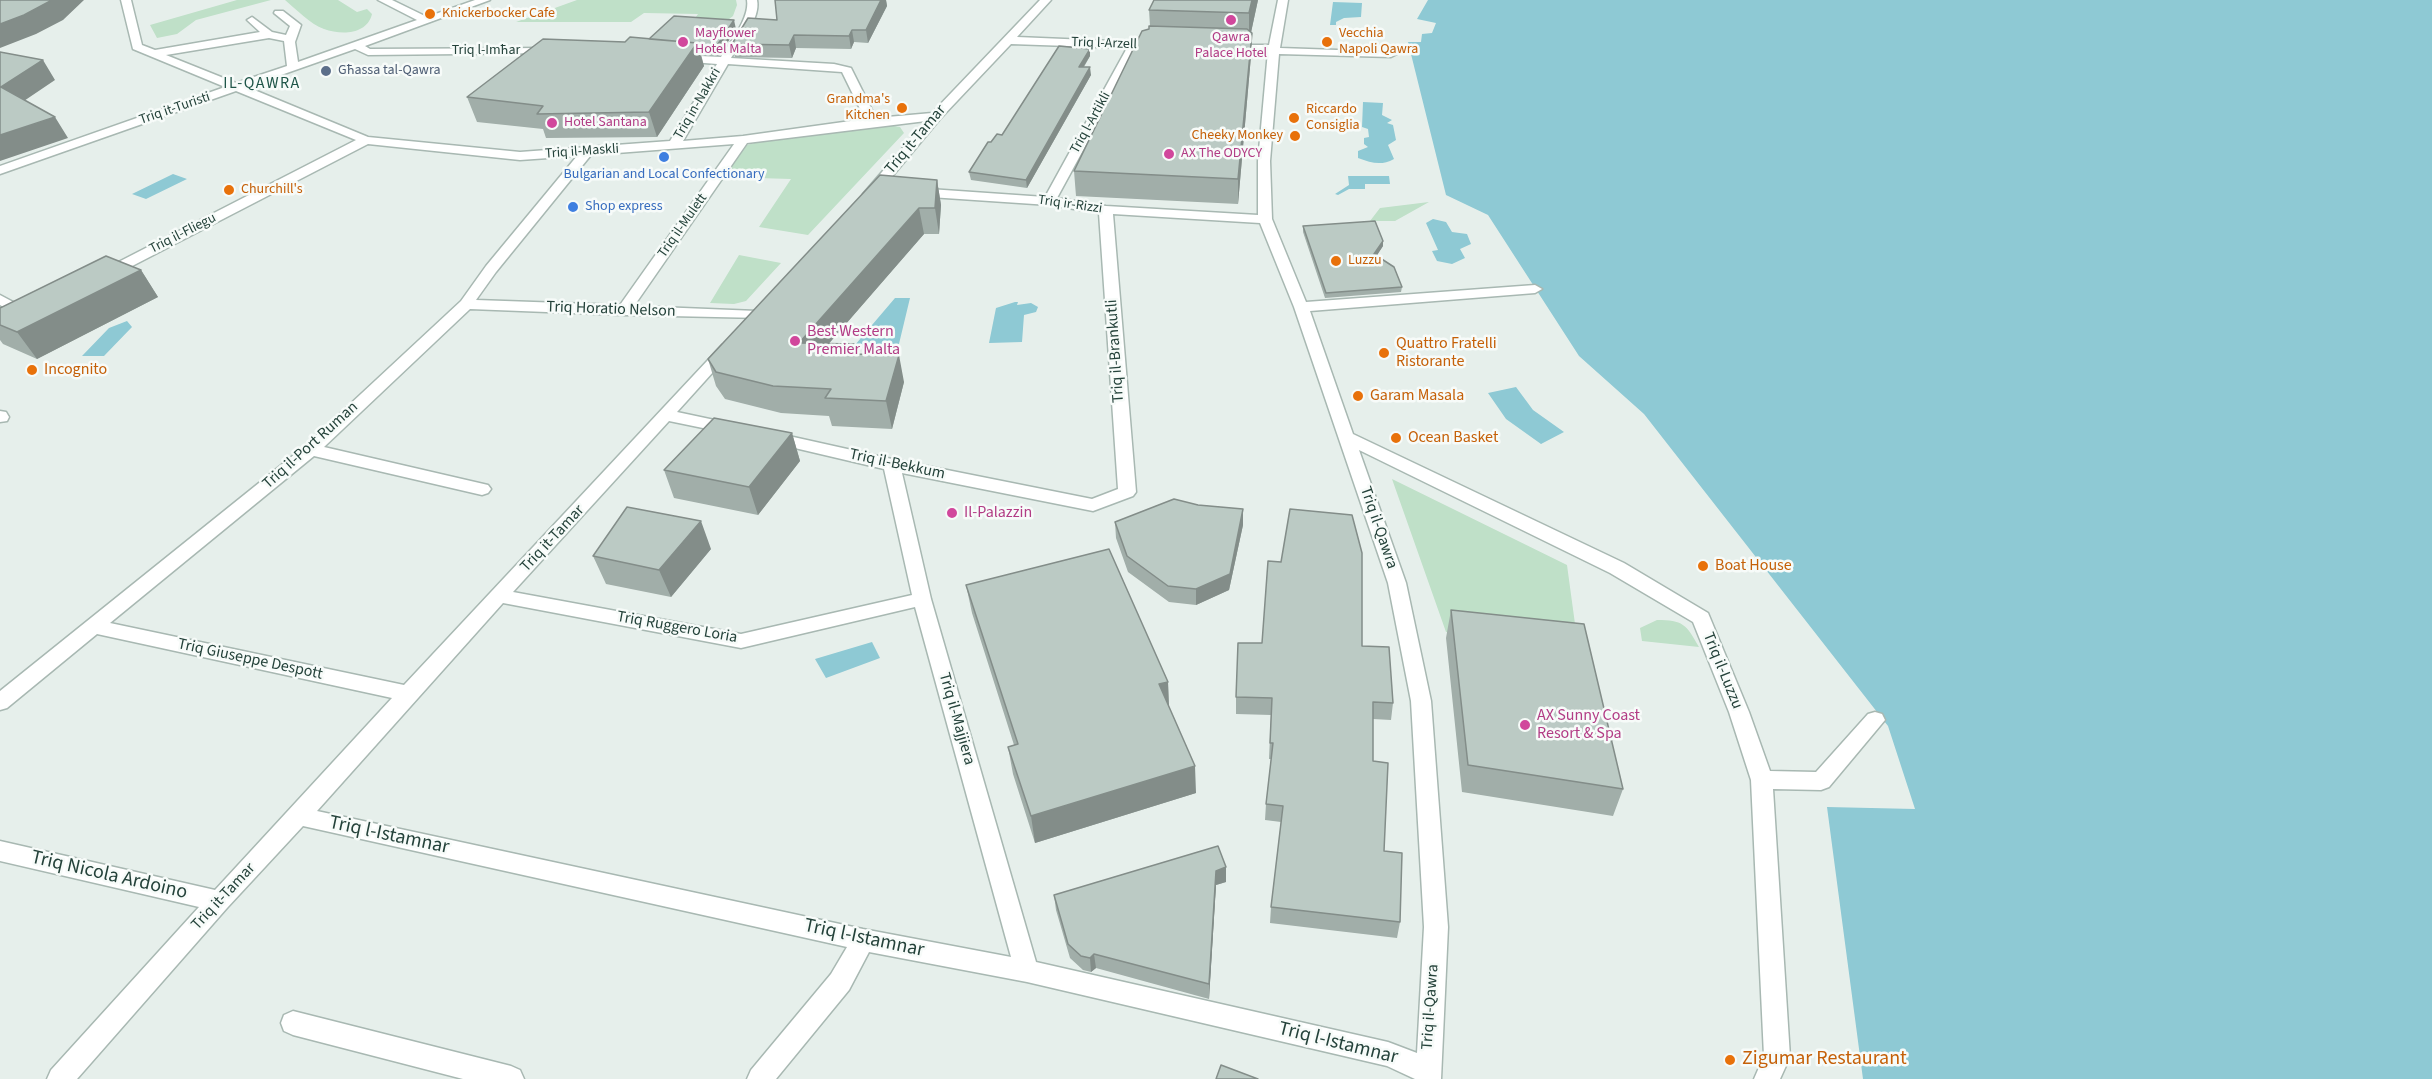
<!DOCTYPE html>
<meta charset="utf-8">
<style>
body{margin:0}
canvas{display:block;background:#e6efeb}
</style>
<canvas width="2432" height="1079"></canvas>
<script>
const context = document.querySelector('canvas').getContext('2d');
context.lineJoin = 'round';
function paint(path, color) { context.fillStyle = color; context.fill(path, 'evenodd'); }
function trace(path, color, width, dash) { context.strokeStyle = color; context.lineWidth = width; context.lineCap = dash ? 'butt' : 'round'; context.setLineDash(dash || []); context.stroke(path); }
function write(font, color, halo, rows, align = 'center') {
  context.font = font + ' "Source Sans 3",sans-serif'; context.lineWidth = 5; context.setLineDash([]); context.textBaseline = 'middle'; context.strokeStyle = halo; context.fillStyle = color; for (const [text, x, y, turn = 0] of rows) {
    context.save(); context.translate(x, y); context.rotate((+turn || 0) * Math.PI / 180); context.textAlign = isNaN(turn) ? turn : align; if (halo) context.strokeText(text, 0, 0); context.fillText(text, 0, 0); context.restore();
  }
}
paint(new Path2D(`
 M237,0H271L196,20L177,34L157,38L150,25Z
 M285,0H338L357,12L367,9L372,14C367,35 341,35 324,29C310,24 296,9 285,0Z
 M577,0H736L737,5L733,16L720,26L691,24L698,14L644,13L631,22H516Z
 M888,125L900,127L904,133L808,235L759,227L791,179L724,177L747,145L758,142Z
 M1429,202L1395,221H1370L1380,208Z
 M739,255L781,263L746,301L734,304L710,303Z
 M1392,479L1567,565L1578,646L1446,632Z
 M1657,620C1683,620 1686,624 1699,647L1642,641L1640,628Z`), '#bfe0c8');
paint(new Path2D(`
 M1428,0H2432V1079H1863L1827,807L1915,809L1888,726L1644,414L1579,356L1488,215L1446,195L1408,42H1421L1422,34L1432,33L1436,23L1417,19Z
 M1333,2L1362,3L1361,17L1344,18L1336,22V25H1330Z
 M1363,102L1383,103L1382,115L1392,120L1387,123L1393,125L1396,140L1388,145L1394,159C1381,166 1372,163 1358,158V151L1368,147L1364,144V138L1369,137L1368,129L1362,127Z
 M173,174L187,179L146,199L132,194Z
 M1348,176H1389L1390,184H1365V189H1349L1338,195L1335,194L1349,185Z
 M1433,219L1446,222L1452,232L1467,234L1471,244L1460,249L1465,258L1452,264L1437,261L1432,251L1438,250L1426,223Z
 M895,298H910L898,348L874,353L855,345Z
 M1015,302H1018L1017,305L1031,303L1038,307L1036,312L1024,315L1022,342L989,343L996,308Z
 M127,321L132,327L104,356H82L109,328Z
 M1516,387L1533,410L1564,432L1541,444L1506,419L1488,393Z
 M872,642L880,658L826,678L815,659Z`), '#8ec9d4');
const minor = new Path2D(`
 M121,0H131L142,45L155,50L260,32L247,20L252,17L272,32L286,35L290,26L274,13L275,11H283L301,25L295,42L298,62L417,20L378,0H392L427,17L475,0H490L365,46L370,49L550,48L556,51L554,53L368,55L355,49L247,87L368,137L520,152L670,141L717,64L679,61L673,58L679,55L721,57C730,42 750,18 747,0H757C761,18 740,43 731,58L834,64L851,68L876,118L932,113L1040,0H1051L1017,37L1159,43L1165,46L1159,49H1138L1057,198L1106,206L1258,215V161L1268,51L1228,50L1224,49V45H1269L1278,0H1288L1280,48L1395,52L1397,54L1391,57L1279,54L1270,161L1272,219L1306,302L1535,285L1542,289L1535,293L1310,311L1353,434L1624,563L1708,613L1749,712L1770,771L1816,772L1868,714L1875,712L1882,714L1885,720L1829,787L1821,790L1773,789L1790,1057L1780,1079H1754L1764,1056L1751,780L1729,712L1693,622L1610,573L1359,450L1406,583L1431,701L1448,927L1441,1079H1415L1387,1066L1027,982L869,952L849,990L776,1079H747L751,1070L831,974L847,947L303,826L227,908L77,1079H47L51,1070L199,907L0,861V841L215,890L392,698L97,634L7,708L0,710V691L305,446L461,301L486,266L577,156L520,160L368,144L109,278H99L97,275L99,272L356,140L236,91L0,174V166L225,87L133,49ZM269,38L284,41L287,66L236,83L166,55ZM1011,44L1127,48L1045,197L915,188L908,192L915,196L1049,205L1099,213L1118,489L1092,499L892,459L771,432L765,433L763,437L765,441L884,469L912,595L741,634L513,592L669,421L732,434L738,433L740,429L738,425L677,412L732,351L735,348L727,343L722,345L404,685L110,623L314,456L482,495L488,493L491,489L488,485L324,447L470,309L623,315L762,318L764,315L757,311L634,306L747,143L926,121L863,194L865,197H875L940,119ZM728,64L842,72L865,119L743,136L683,141ZM734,144L620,305L476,300L496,272L591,155ZM1113,214L1260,223L1294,307L1388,583L1411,701L1424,927L1417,1053L1388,1042L1036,962L931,599L902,473L1093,511L1133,496L1136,492ZM503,603L741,648L915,607L1011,957L863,929L317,811Z
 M0,295L32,312L34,315L32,318H22L0,305Z
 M0,411L6,412L9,417L7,421L0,422Z
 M293,1011L511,1066L520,1070L524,1079H463L293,1035L284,1031L281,1023L284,1015Z`);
trace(minor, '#a8b8b2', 3);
paint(minor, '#fff');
paint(new Path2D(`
 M775,0H886L887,6L868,43L854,42L851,49L796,48L792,58L735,57L732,44L777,20Z
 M1258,0L1251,32V56L1238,204L1076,196L1074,171L1149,29L1150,26L1149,10Z
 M736,29L719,56L701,54L704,66L657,137L546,138L543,129L477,122L467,97L649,39Z
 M1090,49V56L1084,67L1091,75L1027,188L971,180L969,172L991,142L1002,135Z
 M937,180L941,205L939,234H924L829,343L857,354L904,382L892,429L832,426L829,416L781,413L725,399L716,386L708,359Z
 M1303,226L1383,246L1376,256L1402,287L1401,292L1325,298L1303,232Z
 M141,270L158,297L37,359L3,344L0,340V308Z
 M792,433L800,461L758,515L674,498L664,470Z
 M1198,505L1243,509V525L1229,590L1196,605L1169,602L1128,572L1116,538L1115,522Z
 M711,549L671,597L606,584L593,556Z
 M966,585L1168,682L1169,708L1196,793L1035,843L1013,774L1008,747L1014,745L972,613Z
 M1451,610L1623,789L1613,816L1462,792L1446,638Z
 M1362,646L1393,703L1391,720L1373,719V761L1384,851L1400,922L1397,938L1270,923L1271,907L1281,822L1265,820L1266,804L1271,759H1269L1271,715L1236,714V697Z
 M1226,882L1216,885L1209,999L1096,968L1091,972L1083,970L1070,958L1056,910L1054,895Z`), '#a1aea9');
paint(new Path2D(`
 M52,0H84L63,20L36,34L0,48V24Z
 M881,0H886L887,6L868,43L866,30Z
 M1252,0H1258L1249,42V13Z
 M734,20L736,29L719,56L716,47Z
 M852,30L854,42L851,49L849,36Z
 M1252,33L1251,56L1238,204V179Z
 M794,35L796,48L792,58L789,45Z
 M697,43L704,66L657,137L649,112Z
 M1090,49V56L1079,74V67Z
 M43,60L55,80L15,107L1,87Z
 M1090,67L1091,75L1027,188L1026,180Z
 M55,117L68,138L0,161V135Z
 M937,180L941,205L939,234L935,208Z
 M919,208L924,234L806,370L799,343Z
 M1383,241V246L1374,260V254Z
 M141,270L158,297L37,359L17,332Z
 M854,344L861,371L852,354Z
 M899,355L904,382L892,429L886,401Z
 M792,433L800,461L758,515L749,487Z
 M1243,509V525L1229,590L1196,605V589Z
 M701,521L711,549L671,597L659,570Z
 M1168,682L1169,709L1159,684Z
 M1195,766L1196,793L1035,843L1031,816Z
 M1226,867V882L1216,885L1209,999V984L1216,871Z
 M1094,954L1096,968L1091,972L1090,958Z`), '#838d89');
const building = new Path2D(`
 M0,0H52L24,15L0,24Z
 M775,0H881L866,30H852L849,36L794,35L789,45L732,44L748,18L777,20Z
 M1154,0H1252L1249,13L1149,10Z
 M674,16L734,20L716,47L698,45L697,43L649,39Z
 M1149,26L1247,29L1252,33L1238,179L1074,171L1142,31L1149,29Z
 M630,37L697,43L649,112L537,114L543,106L467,97L543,39L625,42Z
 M1059,46L1090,49L1079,67H1090L1026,180L969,172L988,142H991L997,134L1002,135Z
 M0,52L43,60L1,87L55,117L0,135Z
 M880,175L937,180L935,208H919L799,343L854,344L852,354L899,355L886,401L825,398L831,389L773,386L716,372L708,359Z
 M1375,221L1383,241L1374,254L1394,267L1402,287L1326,293L1303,226Z
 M106,256L141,270L17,332L0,325V308Z
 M714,418L792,433L749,487L664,470Z
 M1174,499L1198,505L1243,509L1230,574L1196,589L1168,586L1127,556L1115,522Z
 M627,507L701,521L659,570L593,556Z
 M1290,509L1352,515L1362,553V646L1389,647L1393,703L1373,702V761L1388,763L1384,851L1402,853L1400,922L1271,907L1283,806L1266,804L1273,743H1270L1272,698L1236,697L1238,643H1262L1268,561L1281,562Z
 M1109,549L1168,682L1159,684L1195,766L1031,816L1008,747L1018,744L966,585Z
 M1451,610L1584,624L1623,789L1468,765Z
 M1218,846L1226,867L1216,871L1209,984L1094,954L1090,958L1081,956L1068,944L1054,895Z
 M1221,1065L1258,1079H1216Z`);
paint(building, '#bbcac4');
trace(building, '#838d89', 1.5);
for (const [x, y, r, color] of [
 [430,14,6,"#e8710a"],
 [1231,20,6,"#d1479c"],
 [683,42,6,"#d1479c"],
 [1327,42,6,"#e8710a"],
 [326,71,6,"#5c6f8a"],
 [902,108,6,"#e8710a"],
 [1294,118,6,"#e8710a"],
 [552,123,6,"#d1479c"],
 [1295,136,6,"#e8710a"],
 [1169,154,6,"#d1479c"],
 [664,157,6,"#3f7fe0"],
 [229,190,6,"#e8710a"],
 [573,207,6,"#3f7fe0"],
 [1336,261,6,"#e8710a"],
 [795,341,6,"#d1479c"],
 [1384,353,6,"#e8710a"],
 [32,370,6,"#e8710a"],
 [1358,396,6,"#e8710a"],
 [1396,438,6,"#e8710a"],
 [952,513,6,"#d1479c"],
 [1703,566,6,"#e8710a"],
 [1525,725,6,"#d1479c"],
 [1730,1060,6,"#e8710a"]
]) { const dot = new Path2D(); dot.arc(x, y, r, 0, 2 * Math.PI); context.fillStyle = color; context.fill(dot); trace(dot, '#f7fbf9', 2); }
write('14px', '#c56008', '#f7fbf9', [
 ["Knickerbocker Cafe",442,14],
 ["Vecchia",1339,34],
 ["Napoli Qawra",1339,50],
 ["Grandma's",890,100,"right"],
 ["Kitchen",890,116,"right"],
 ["Riccardo",1306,110],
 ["Consiglia",1306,126],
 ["Cheeky Monkey",1283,136,"right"],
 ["Churchill's",241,190],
 ["Luzzu",1348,261]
], 'left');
write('14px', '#b23c85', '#f7fbf9', [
 ["Mayflower",695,34],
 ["Hotel Malta",695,50],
 ["Qawra",1231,38,"center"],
 ["Palace Hotel",1231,54,"center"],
 ["Hotel Santana",564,123],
 ["AX The ODYCY",1181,154]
], 'left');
write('14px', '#24423a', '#f7fbf9', [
 ["Triq l-Arzell",1104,44,2],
 ["Triq l-Imħar",486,51],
 ["Triq in-Nakkri",698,104,-60],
 ["Triq it-Turisti",175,109,-19],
 ["Triq l-Artikli",1091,123,-61],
 ["Triq il-Maskli",582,152,-4],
 ["Triq ir-Rizzi",1070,205,8],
 ["Triq il-Mulett",683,226,-55],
 ["Triq il-Fliegu",183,234,-27]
]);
write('14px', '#4e5e75', '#f7fbf9', [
 ["Għassa tal-Qawra",338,71]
], 'left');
write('14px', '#366cbe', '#f7fbf9', [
 ["Bulgarian and Local Confectionary",664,175],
 ["Shop express",585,207,"left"]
]);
context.letterSpacing = '1.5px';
write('16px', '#1f5548', '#f7fbf9', [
 ["IL-QAWRA",262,84]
]);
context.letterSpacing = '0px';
write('16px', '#24423a', '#f7fbf9', [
 ["Triq it-Tamar",916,140,-50],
 ["Triq Horatio Nelson",611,310,2],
 ["Triq il-Brankutli",1116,351,-94],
 ["Triq il-Port Ruman",311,446,-42],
 ["Triq il-Bekkum",897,465,12],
 ["Triq il-Qawra",1378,528,71],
 ["Triq it-Tamar",553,539,-47],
 ["Triq Ruggero Loria",677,628,10],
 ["Triq Giuseppe Despott",250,660,12],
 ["Triq il-Luzzu",1722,671,68],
 ["Triq il-Majjiera",956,719,74],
 ["Triq it-Tamar",224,897,-47],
 ["Triq il-Qawra",1431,1007,-86]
]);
write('16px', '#b23c85', '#f7fbf9', [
 ["Best Western",807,332],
 ["Premier Malta",807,350],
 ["Il-Palazzin",964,513],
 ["AX Sunny Coast",1537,716],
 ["Resort & Spa",1537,734]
], 'left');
write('16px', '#c56008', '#f7fbf9', [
 ["Quattro Fratelli",1396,344],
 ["Ristorante",1396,362],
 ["Incognito",44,370],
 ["Garam Masala",1370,396],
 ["Ocean Basket",1408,438],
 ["Boat House",1715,566]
], 'left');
write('20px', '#24423a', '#f7fbf9', [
 ["Triq l-Istamnar",389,836,12],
 ["Triq Nicola Ardoino",109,876,13],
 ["Triq l-Istamnar",864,939,12],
 ["Triq l-Istamnar",1338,1044,14]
]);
write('20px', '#c56008', '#f7fbf9', [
 ["Zigumar Restaurant",1742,1060]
], 'left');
</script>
